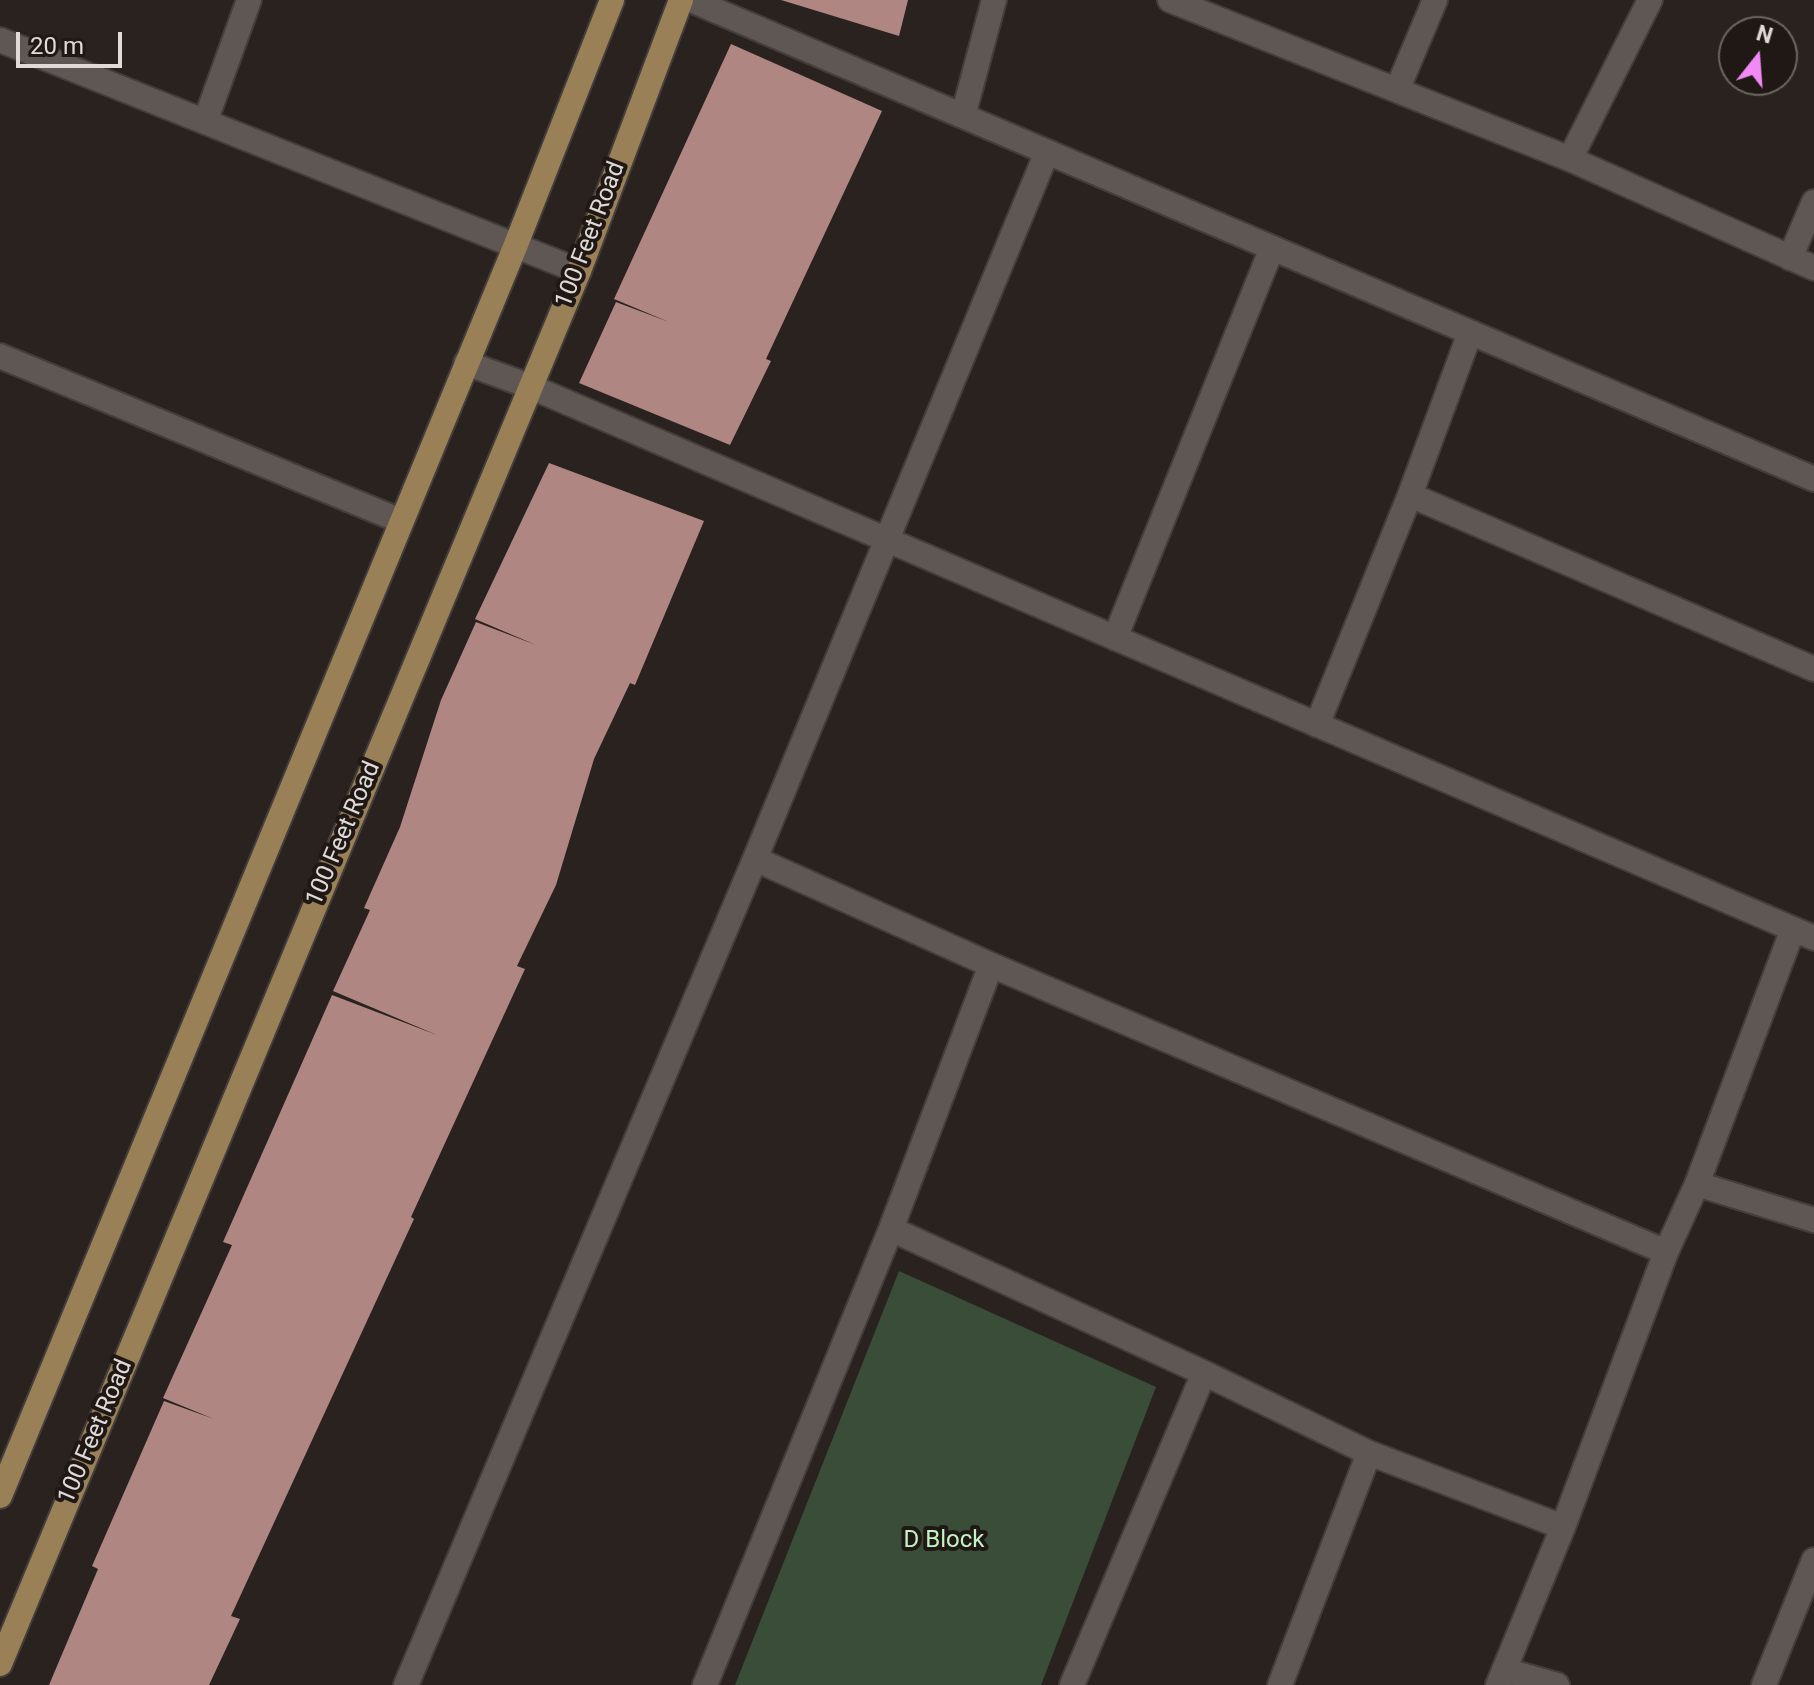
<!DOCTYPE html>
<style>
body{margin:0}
#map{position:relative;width:1814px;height:1685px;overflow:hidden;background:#29221f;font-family:Roboto,sans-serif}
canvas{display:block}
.north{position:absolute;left:1718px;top:16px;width:80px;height:80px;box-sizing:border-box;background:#1f1815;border:2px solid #6c6663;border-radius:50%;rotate:17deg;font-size:22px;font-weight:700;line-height:32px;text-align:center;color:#e0dbd9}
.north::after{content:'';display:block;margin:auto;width:28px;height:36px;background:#f18af4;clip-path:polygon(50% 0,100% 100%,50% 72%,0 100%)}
.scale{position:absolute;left:16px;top:32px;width:106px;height:36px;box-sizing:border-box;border:4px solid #e0dbd9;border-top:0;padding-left:10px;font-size:24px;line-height:28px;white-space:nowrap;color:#e0dbd9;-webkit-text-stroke:6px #1f1815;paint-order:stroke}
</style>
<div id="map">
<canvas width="1814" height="1685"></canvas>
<div class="north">N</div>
<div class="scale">20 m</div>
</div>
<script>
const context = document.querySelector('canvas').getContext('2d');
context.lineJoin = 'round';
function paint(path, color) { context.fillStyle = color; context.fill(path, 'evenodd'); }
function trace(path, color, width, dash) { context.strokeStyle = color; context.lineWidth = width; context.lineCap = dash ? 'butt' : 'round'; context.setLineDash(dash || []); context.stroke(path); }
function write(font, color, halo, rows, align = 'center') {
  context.font = font + ' Roboto,sans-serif'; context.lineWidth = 8; context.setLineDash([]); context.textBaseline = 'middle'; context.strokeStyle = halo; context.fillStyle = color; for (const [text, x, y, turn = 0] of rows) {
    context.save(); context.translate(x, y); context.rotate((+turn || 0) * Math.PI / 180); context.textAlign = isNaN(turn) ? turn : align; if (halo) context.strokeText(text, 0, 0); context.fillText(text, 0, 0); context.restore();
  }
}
paint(new Path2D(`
 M899,1271L1156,1387L1041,1685H735Z`), '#394d39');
paint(new Path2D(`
 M781,0H908L899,36Z
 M731,44L882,111L766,359L771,361L730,445L579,383L616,302L669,322L614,299Z
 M549,463L704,521L635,685L630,683L594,759L556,885L517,966L525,969L411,1217L414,1219L231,1616L240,1619L209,1685H49L98,1569L92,1566L164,1401L214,1419L163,1398L232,1245L223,1242L332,995L437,1035L333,991L370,910L364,908L400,827L441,700L476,622L536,645L475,619Z`), '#af8682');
const minor = new Path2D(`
 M691,0L1814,479
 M1170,0L1570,159L1814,268
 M0,40L579,271
 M1397,90L1435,0
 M963,116L994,0
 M205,122L249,0
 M1570,159L1650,0
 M1790,258L1814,202
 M0,356L401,521
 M466,363L529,386L1814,938
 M1410,495L1814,669
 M1115,638L1272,248
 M1317,725L1410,495L1470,333
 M755,859L991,965L1666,1252
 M1697,1184L1814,1220
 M891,1229L1204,1373L1369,1453L1563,1527
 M1504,1670L1557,1685
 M406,1685L755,859L1047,152
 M705,1685L891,1229L991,965
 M1072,1685L1204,1373
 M1280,1685L1369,1453
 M1498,1685L1563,1527L1666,1252L1697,1184L1793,929
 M1764,1685L1814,1560`);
const major = new Path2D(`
 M0,1496L515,247L612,0
 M0,1664L579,271L681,0`);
trace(minor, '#433d3b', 28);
trace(major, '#433d3b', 28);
trace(minor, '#5f5753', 24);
trace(major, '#998057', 24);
write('24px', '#e0dbd9', '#1f1815', [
 ["100 Feet Road",591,235,-69],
 ["100 Feet Road",344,834,-67],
 ["100 Feet Road",96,1432,-67]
]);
write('24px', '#c3f3c3', '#1f1815', [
 ["D Block",944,1541]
]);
</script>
